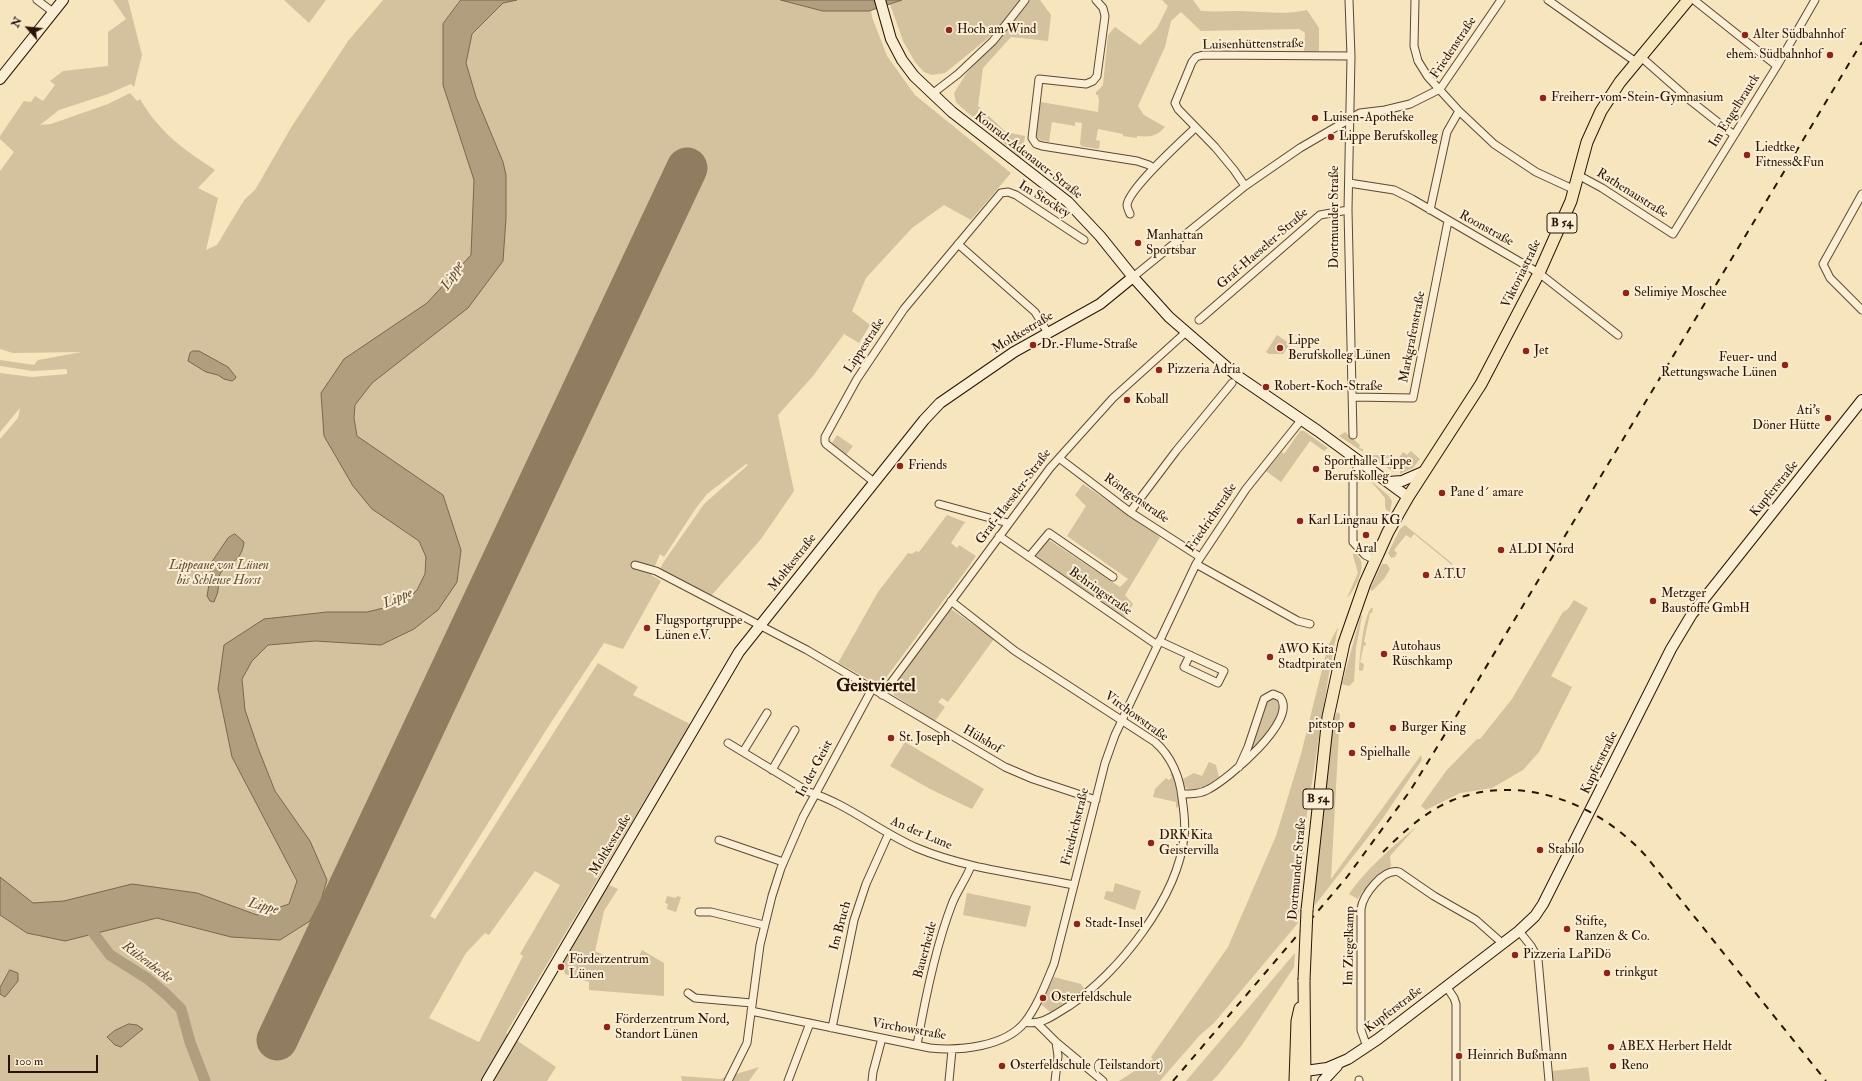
<!DOCTYPE html>
<meta charset="utf-8">
<style>
body{margin:0}
#map{position:relative;width:1862px;height:1081px;overflow:hidden;background:#f7e5be;font-family:"IM FELL Double Pica",serif}
canvas{display:block}
.north{position:absolute;left:8px;top:8px;width:40px;height:40px;-webkit-text-stroke:3px #faeed5;paint-order:stroke;rotate:297deg;font-size:11px;font-weight:700;line-height:16px;text-align:center;color:#2a1304}
.north::after{content:'';display:block;margin:auto;width:14px;height:18px;background:#2a1304;clip-path:polygon(50% 0,100% 100%,50% 72%,0 100%)}
.scale{position:absolute;left:8px;top:1055px;width:90px;height:18px;box-sizing:border-box;border:2px solid #2a1304;border-top:0;padding-left:5px;font-size:12px;line-height:14px;white-space:nowrap;color:#2a1304;-webkit-text-stroke:3px #faeed5;paint-order:stroke}
</style>
<div id="map">
<canvas width="1862" height="1081"></canvas>
<div class="north">N</div>
<div class="scale">100 m</div>
</div>
<script>
const context = document.querySelector('canvas').getContext('2d');
context.lineJoin = 'round';
function paint(path, color) { context.fillStyle = color; context.fill(path, 'evenodd'); }
function trace(path, color, width, dash) { context.strokeStyle = color; context.lineWidth = width; context.lineCap = dash ? 'butt' : 'round'; context.setLineDash(dash || []); context.stroke(path); }
function write(font, color, halo, rows, align = 'center') {
  context.font = font + ' "IM FELL Double Pica",serif'; context.lineWidth = 4; context.setLineDash([]); context.textBaseline = 'middle'; context.strokeStyle = halo; context.fillStyle = color; for (const [text, x, y, turn = 0] of rows) {
    context.save(); context.translate(x, y); context.rotate((+turn || 0) * Math.PI / 180); context.textAlign = isNaN(turn) ? turn : align; if (halo) context.strokeText(text, 0, 0); context.fillText(text, 0, 0); context.restore();
  }
}
paint(new Path2D(`
 M113,0H128L142,55L134,87L131,84L108,94L59,110L40,125L51,124L108,104L130,93L137,101L140,99C160,133 183,149 215,170L198,188L218,198L206,250L217,245L238,210L245,199L255,190L292,126L348,41L383,0H870L872,17L887,56L915,95L1011,173L971,220L944,205L912,228L866,278L852,311L870,325L859,343L844,334L813,376L778,415L794,491L761,539L711,596L660,569L663,563L704,504L748,465L746,464L707,494L696,508L664,557L660,554L651,575L661,581L623,649L604,643L548,727L430,916L435,919L598,663L638,687L633,695L690,724L506,1033L556,1067L547,1081H0V439L18,418L20,408L0,432V373L32,377L67,374V369L33,371L0,366V360L34,365L38,360L82,352L13,353L0,349V171L14,152L0,139V136L24,101L31,102L35,96L43,101L55,85L50,81L63,71L108,66V32L126,19ZM535,871L560,885L520,954L523,956L479,1042L429,1018L466,953L485,933L489,935Z
 M284,0H326L309,23Z
 M903,0H1020L993,34L945,73L932,75L924,72L915,62L903,41L890,4Z
 M1030,0H1040L1051,15L1048,41L1011,37L983,68L978,106L1006,132L1025,136L1021,158L961,107L956,102L954,93L966,74Z
 M1162,0H1193L1201,11C1215,12 1228,11 1241,11C1264,12 1285,15 1307,10L1319,28V51H1304L1305,33L1299,29L1201,31L1181,12L1171,21L1165,47L1138,106L1144,115L1165,127C1156,137 1150,137 1137,136V138L1123,136V134L1098,129L1096,140L1100,141L1099,149L1081,146L1080,143L1082,123L1075,122V126L1052,122L1049,142C1045,141 1040,141 1037,137C1034,131 1040,110 1041,102L1098,112L1099,101L1098,95H1096V92L1103,85L1108,35L1115,27L1140,45L1157,28L1168,6Z
 M1277,335L1290,344L1283,354H1269L1266,352Z
 M1300,431H1304L1328,448L1324,451L1310,441L1281,482L1266,471L1282,452L1284,454Z
 M1345,432L1360,445L1359,448L1363,449V452L1339,436Z
 M837,435L853,446L846,455L832,443Z
 M1411,451L1420,459L1413,468L1400,474V466H1410L1409,458H1399L1403,452L1407,455Z
 M1367,455H1393V458H1385V466H1395L1394,472Z
 M1369,479L1389,496L1392,501L1390,512L1386,510L1385,506V498Z
 M1083,484L1160,537L1125,595L1133,604L1125,617L1111,609L1036,556L1049,540L1120,587L1128,579L1067,536L1086,506L1075,495Z
 M947,515L965,522L951,543L957,548L959,545L976,556L964,573L882,683H875L838,663L878,592L908,553L912,554L916,551L919,552Z
 M1405,525L1453,564L1452,565L1414,534L1411,538L1406,535L1394,550L1397,553L1395,557L1391,558L1388,553L1400,529Z
 M1353,551C1356,554 1360,557 1361,561C1364,570 1354,592 1347,598L1358,573L1353,556Z
 M1382,564H1387L1390,569L1384,579L1372,591L1370,589Z
 M1574,600L1588,608L1551,676L1572,687L1539,752L1523,770L1492,788L1460,793L1426,810L1421,806L1446,771L1477,739H1480L1512,699L1563,612L1568,609Z
 M1371,608H1373L1372,613H1370L1364,642L1366,643V646L1364,645L1360,662L1364,664L1363,670L1361,671L1359,670C1360,655 1363,619 1371,608Z
 M951,609L994,639L948,702L942,698L938,702L945,707L935,721L894,695L893,685Z
 M1361,615L1362,616L1356,648L1354,681L1349,686L1342,684Z
 M1338,627L1329,673L1307,814L1298,923L1214,1023L1200,1035L1160,1081H1119L1153,1059L1151,1057L1228,947L1276,836L1301,754L1328,646Z
 M1270,697H1277L1282,711L1265,738L1247,757L1266,699Z
 M1337,712L1340,714L1331,879L1421,755L1422,760L1383,818L1315,905L1316,884L1330,742L1333,723Z
 M905,742L984,789L972,809L930,789L890,766Z
 M1209,762L1216,765L1219,777C1210,783 1196,795 1185,787L1183,779L1194,773L1202,776Z
 M1172,772L1179,801V806L1176,808V802L1153,797L1155,789L1166,778L1169,780L1172,777L1170,775Z
 M1416,827L1390,856L1391,866L1362,892L1358,899L1349,894C1367,868 1391,848 1416,827Z
 M1115,883L1141,891L1135,910L1104,899L1106,891L1113,892Z
 M609,885L618,889L604,911L595,951L622,964L627,956L638,958L642,950L664,963V996L589,990V982L565,974L562,961Z
 M967,893L1031,906L1026,927L963,915Z
 M667,896L676,898L677,896L681,897L676,912L667,909L668,904L665,903Z
 M1295,953L1294,967L1242,1045L1217,1076L1212,1081H1186Z
 M1054,977L1081,984L1085,990L1050,1012L1041,1004Z
 M759,1067L749,1081H682L681,1076L720,1079Z
 M1588,1067L1590,1081H1553L1552,1071Z`), '#d4c19e');
const water = new Path2D(`
 M461,0H517L503,3L472,34L466,63L476,97L503,162L506,175V218L503,261L468,308L372,383L355,405L354,418L357,436L443,495L461,550L457,582L438,610L414,629L381,645L315,641L268,645L252,661L242,679L245,710L258,748L275,791L310,841L327,880L321,900L310,921L280,940L231,937L157,918L65,941L27,933L0,915V877L33,903L64,901L132,884L197,893L257,915L289,904L297,881L232,757L218,689L224,645L264,619L327,612H367L404,603L417,590L425,574L426,557L419,541L372,509L353,486L324,436L321,393L344,359L427,303L471,255L474,180L443,85V24Z
 M781,0H902L869,11H823Z
 M193,351H199L228,367L236,377L235,379L232,381L224,379L218,375L206,372L188,361L190,353Z
 M235,534L244,542C241,565 228,560 220,574C217,580 219,584 218,590C218,594 215,598 214,602L210,601L207,596L211,573L209,566L228,538Z
 M10,970L18,973V981L5,997L0,994V988Z
 M129,1024L137,1025L143,1029L121,1047L115,1045L107,1037L114,1031Z`);
paint(water, '#b19e7f');
trace(water, '#7b664e', 1);
trace(new Path2D(`
 M85,922L110,955L148,979L166,994L181,1009L190,1042L205,1081`), '#b19e7f', 11);
trace(new Path2D(`
 M277,1040L687,168`), '#907c61', 41);
const street = new Path2D(`
 M37,0L53,12
 M1096,0L1103,8L1105,16L1097,76L1093,81L1086,84L1039,79L1032,138L1036,144L1042,146L1137,161L1149,165L1153,168
 M1349,0L1351,56L1348,210L1353,435
 M1415,0L1414,46L1418,61L1428,77L1459,111L1494,144L1536,172L1575,190
 M1548,0L1636,62
 M1694,0L1777,66
 M1641,57L1691,101L1734,135
 M932,94L958,74L993,41L1025,0
 M1578,175L1602,188L1673,234L1777,66L1815,0
 M1349,183L1394,190L1412,199L1539,273L1618,335
 M1245,186L1234,170L1215,147L1178,109L1175,103L1192,62L1196,57L1203,55L1351,56
 M1862,194L1823,264L1830,278L1862,310
 M1430,210L1447,132L1459,111
 M1130,214C1129,211 1127,208 1127,205C1129,188 1182,141 1195,128
 M958,244L1035,312L1048,333
 M1133,277L1245,186L1300,148L1360,113L1385,110L1410,104L1440,89L1501,0
 M1199,320L1320,215L1348,210
 M1352,397L1413,398L1448,221
 M1059,458L1130,512L1200,557
 M1360,462L1353,477V542L1365,555L1375,560
 M874,482L826,444L825,442V437L857,379L904,309L1001,193L1008,192L1016,195L1084,240
 M939,504L1008,523
 M1130,512L1176,451L1232,383
 M999,536L1157,645
 M1029,557L1049,533L1113,577
 M1196,564L1298,621L1310,624
 M635,565L656,571L807,650L1005,767L1033,779L1096,800
 M951,601L1015,651L1155,742C1171,756 1180,777 1182,798C1184,811 1186,824 1184,837C1178,897 1118,974 1069,1006C1055,1014 1042,1026 1025,1022
 M1159,641L1224,671L1218,683L1184,667L1190,655
 M882,695L1050,468L1113,398L1185,333
 M728,743L809,792C846,803 880,832 917,848C967,869 1021,874 1074,885
 M743,752L767,713
 M772,770L795,730
 M1182,794C1191,794 1201,794 1209,789C1228,779 1299,720 1280,697L1273,694L1264,699L1248,747L1239,767
 M719,840L783,862
 M699,912H711L764,925
 M1519,931L1531,946L1538,959L1549,1081
 M1446,986L1454,998L1456,1004V1081
 M688,993L695,998L752,1003
 M751,1011L930,1048C960,1051 1005,1047 1025,1022C1038,1005 1046,983 1054,964L1105,763L1115,735L1196,564L1246,489L1302,419
 M1037,1023L1056,1042L1103,1081
 M832,1028L854,920L866,884L888,835
 M917,1045C925,999 935,948 952,904C957,891 966,879 971,866
 M1367,1047L1361,1030V909C1363,895 1383,868 1399,872L1434,896L1476,920L1502,943
 M1359,1080V1081
 M728,1081L747,1043L760,945L772,896L781,868L803,817L872,689
 M788,1081L810,1023
 M872,1081L873,1072L882,1038
 M949,1081L952,1050
 M1055,1081L1058,1056L1056,1042`);
const secondary = new Path2D(`
 M880,0L891,39L902,60L914,76L952,112L1068,202L1100,236L1133,277L1169,317L1236,375L1318,431L1408,497
 M0,79L63,0
 M1388,482L1402,481L1425,471
 M1298,1072L1327,1068L1348,1059L1378,1039L1519,931L1535,916L1543,904L1671,649L1692,614L1862,400
 M487,1081L739,652L924,420L940,403L1014,352L1100,304L1133,277
 M1323,1081L1337,1066`);
const primary = new Path2D(`
 M1307,910L1328,717L1344,643L1365,583L1388,532L1408,497L1481,384L1539,273L1571,201L1587,142L1601,111L1620,82L1688,0
 M1304,980L1305,1081
 M1295,1081L1297,1021L1300,1008`);
trace(street, '#5d4832', 9);
trace(secondary, '#2a1304', 12);
trace(primary, '#2a1304', 13);
trace(street, '#faeed5', 7);
trace(secondary, '#faeed5', 10);
trace(primary, '#f7e5be', 11);
trace(new Path2D(`
 M1383,852C1403,832 1426,811 1453,800C1522,773 1597,803 1645,855L1826,1081
 M1173,1081L1347,877L1410,791L1471,692L1862,42`), '#2a1304', 2, [7, 7]);
const primaryBridge = new Path2D(`
 M1304,980L1307,910`);
trace(primaryBridge, '#2a1304', 13, []);
trace(primaryBridge, '#f7e5be', 11);
for (const [x, y, r, color] of [
 [949,30,4,"#8f2418"],
 [1745,35,4,"#8f2418"],
 [1830,55,4,"#8f2418"],
 [1543,98,4,"#8f2418"],
 [1315,118,4,"#8f2418"],
 [1331,137,4,"#8f2418"],
 [1747,155,4,"#8f2418"],
 [1138,243,4,"#8f2418"],
 [1626,293,4,"#8f2418"],
 [1033,345,4,"#8f2418"],
 [1280,348,4,"#8f2418"],
 [1526,351,4,"#8f2418"],
 [1785,365,4,"#8f2418"],
 [1159,370,4,"#8f2418"],
 [1266,387,4,"#8f2418"],
 [1127,400,4,"#8f2418"],
 [1828,418,4,"#8f2418"],
 [900,466,4,"#8f2418"],
 [1316,469,4,"#8f2418"],
 [1442,493,4,"#8f2418"],
 [1300,521,4,"#8f2418"],
 [1366,535,4,"#8f2418"],
 [1501,550,4,"#8f2418"],
 [1426,575,4,"#8f2418"],
 [1653,601,4,"#8f2418"],
 [647,628,4,"#8f2418"],
 [1384,654,4,"#8f2418"],
 [1270,657,4,"#8f2418"],
 [1352,725,4,"#8f2418"],
 [1393,728,4,"#8f2418"],
 [891,738,4,"#8f2418"],
 [1352,753,4,"#8f2418"],
 [1151,843,4,"#8f2418"],
 [1540,850,4,"#8f2418"],
 [1077,924,4,"#8f2418"],
 [1567,929,4,"#8f2418"],
 [1515,955,4,"#8f2418"],
 [561,967,4,"#8f2418"],
 [1607,973,4,"#8f2418"],
 [1043,998,4,"#8f2418"],
 [607,1027,4,"#8f2418"],
 [1611,1047,4,"#8f2418"],
 [1459,1056,4,"#8f2418"],
 [1002,1066,4,"#8f2418"],
 [1613,1066,4,"#8f2418"]
]) { const dot = new Path2D(); dot.arc(x, y, r, 0, 2 * Math.PI); context.fillStyle = color; context.fill(dot); trace(dot, '#faeed5', 1.5); }
for (const [x, y, w] of [
 [1562,223,30],
 [1318,799,30]
]) { const box = new Path2D(); box.roundRect(x - w / 2, y - 10, w, 20, 3); context.fillStyle = '#faeed5'; context.fill(box); trace(box, '#2a1304', 1); }
write('bold 12px', '#2a1304', null, [
 ["B 54",1562,223],
 ["B 54",1318,799]
]);
write('13px', '#2a1304', '#faeed5', [
 ["Hoch am Wind",957,30],
 ["Alter Südbahnhof",1753,35],
 ["ehem. Südbahnhof",1822,55,"right"],
 ["Freiherr-vom-Stein-Gymnasium",1551,98],
 ["Luisen-Apotheke",1323,118],
 ["Lippe Berufskolleg",1339,137],
 ["Liedtke",1755,148],
 ["Fitness&Fun",1755,163],
 ["Manhattan",1146,236],
 ["Sportsbar",1146,251],
 ["Selimiye Moschee",1634,293],
 ["Lippe",1288,341],
 ["Berufskolleg Lünen",1288,356],
 ["Dr.-Flume-Straße",1041,345],
 ["Jet",1534,351],
 ["Feuer- und",1777,358,"right"],
 ["Rettungswache Lünen",1777,373,"right"],
 ["Pizzeria Adria",1167,370],
 ["Robert-Koch-Straße",1274,387],
 ["Koball",1135,400],
 ["Ati's",1820,411,"right"],
 ["Döner Hütte",1820,426,"right"],
 ["Sporthalle Lippe",1324,462],
 ["Berufskolleg",1324,477],
 ["Friends",908,466],
 ["Pane d´ amare",1450,493],
 ["Karl Lingnau KG",1308,521],
 ["Aral",1366,549,"center"],
 ["ALDI Nord",1509,550],
 ["A.T.U",1434,575],
 ["Metzger",1661,594],
 ["Baustoffe GmbH",1661,609],
 ["Flugsportgruppe",655,621],
 ["Lünen e.V.",655,636],
 ["Autohaus",1392,647],
 ["Rüschkamp",1392,662],
 ["AWO Kita",1278,650],
 ["Stadtpiraten",1278,665],
 ["pitstop",1344,725,"right"],
 ["Burger King",1401,728],
 ["St. Joseph",899,738],
 ["Spielhalle",1360,753],
 ["DRK Kita",1159,836],
 ["Geistervilla",1159,851],
 ["Stabilo",1548,850],
 ["Stifte,",1575,922],
 ["Ranzen & Co.",1575,937],
 ["Stadt-Insel",1085,924],
 ["Pizzeria LaPiDö",1523,955],
 ["Förderzentrum",569,960],
 ["Lünen",569,975],
 ["trinkgut",1615,973],
 ["Osterfeldschule",1051,998],
 ["Förderzentrum Nord,",615,1020],
 ["Standort Lünen",615,1035],
 ["ABEX Herbert Heldt",1619,1047],
 ["Heinrich Bußmann",1467,1056],
 ["Osterfeldschule (Teilstandort)",1010,1066],
 ["Reno",1621,1066]
], 'left');
write('13px', '#2a1304', '#faeed5', [
 ["Luisenhüttenstraße",1253,45,-1],
 ["Friedenstraße",1454,48,-56],
 ["Im Engelbrauck",1735,111,-58],
 ["Konrad-Adenauer-Straße",1028,156,38],
 ["Rathenaustraße",1632,194,32],
 ["Im Stockey",1044,200,32],
 ["Dortmunder Straße",1335,217,-90],
 ["Roonstraße",1486,229,29],
 ["Graf-Haeseler-Straße",1263,249,-41],
 ["Viktoriastraße",1522,274,-64],
 ["Moltkestraße",1023,333,-31],
 ["Markgrafenstraße",1413,337,-79],
 ["Lippestraße",865,346,-57],
 ["Kupferstraße",1775,489,-51],
 ["Graf-Haeseler-Straße",1014,497,-53],
 ["Röntgenstraße",1136,499,35],
 ["Friedrichstraße",1212,518,-56],
 ["Moltkestraße",793,563,-52],
 ["Behringstraße",1100,592,35],
 ["Virchowstraße",1136,717,36],
 ["Hülshof",982,740,30],
 ["Kupferstraße",1600,763,-64],
 ["In der Geist",815,769,-62],
 ["Friedrichstraße",1076,827,-76],
 ["An der Lune",921,834,23],
 ["Moltkestraße",611,845,-59],
 ["Dortmunder Straße",1298,869,-85],
 ["Im Bruch",841,926,-75],
 ["Im Ziegelkamp",1350,946,-89],
 ["Bauerheide",926,950,-75],
 ["Kupferstraße",1394,1010,-37],
 ["Virchowstraße",909,1030,10]
]);
write('italic 13px', '#66503a', '#faeed5', [
 ["Lippeaue von Lünen",219,566],
 ["bis Schleuse Horst",219,581]
]);
write('italic 14px', '#604b35', '#faeed5', [
 ["Lippe",453,276,-59],
 ["Lippe",398,599,-24],
 ["Lippe",263,907,14],
 ["Rühenbecke",147,963,37]
]);
write('bold 17px', '#2a1304', '#faeed5', [
 ["Geistviertel",876,687]
]);
</script>
